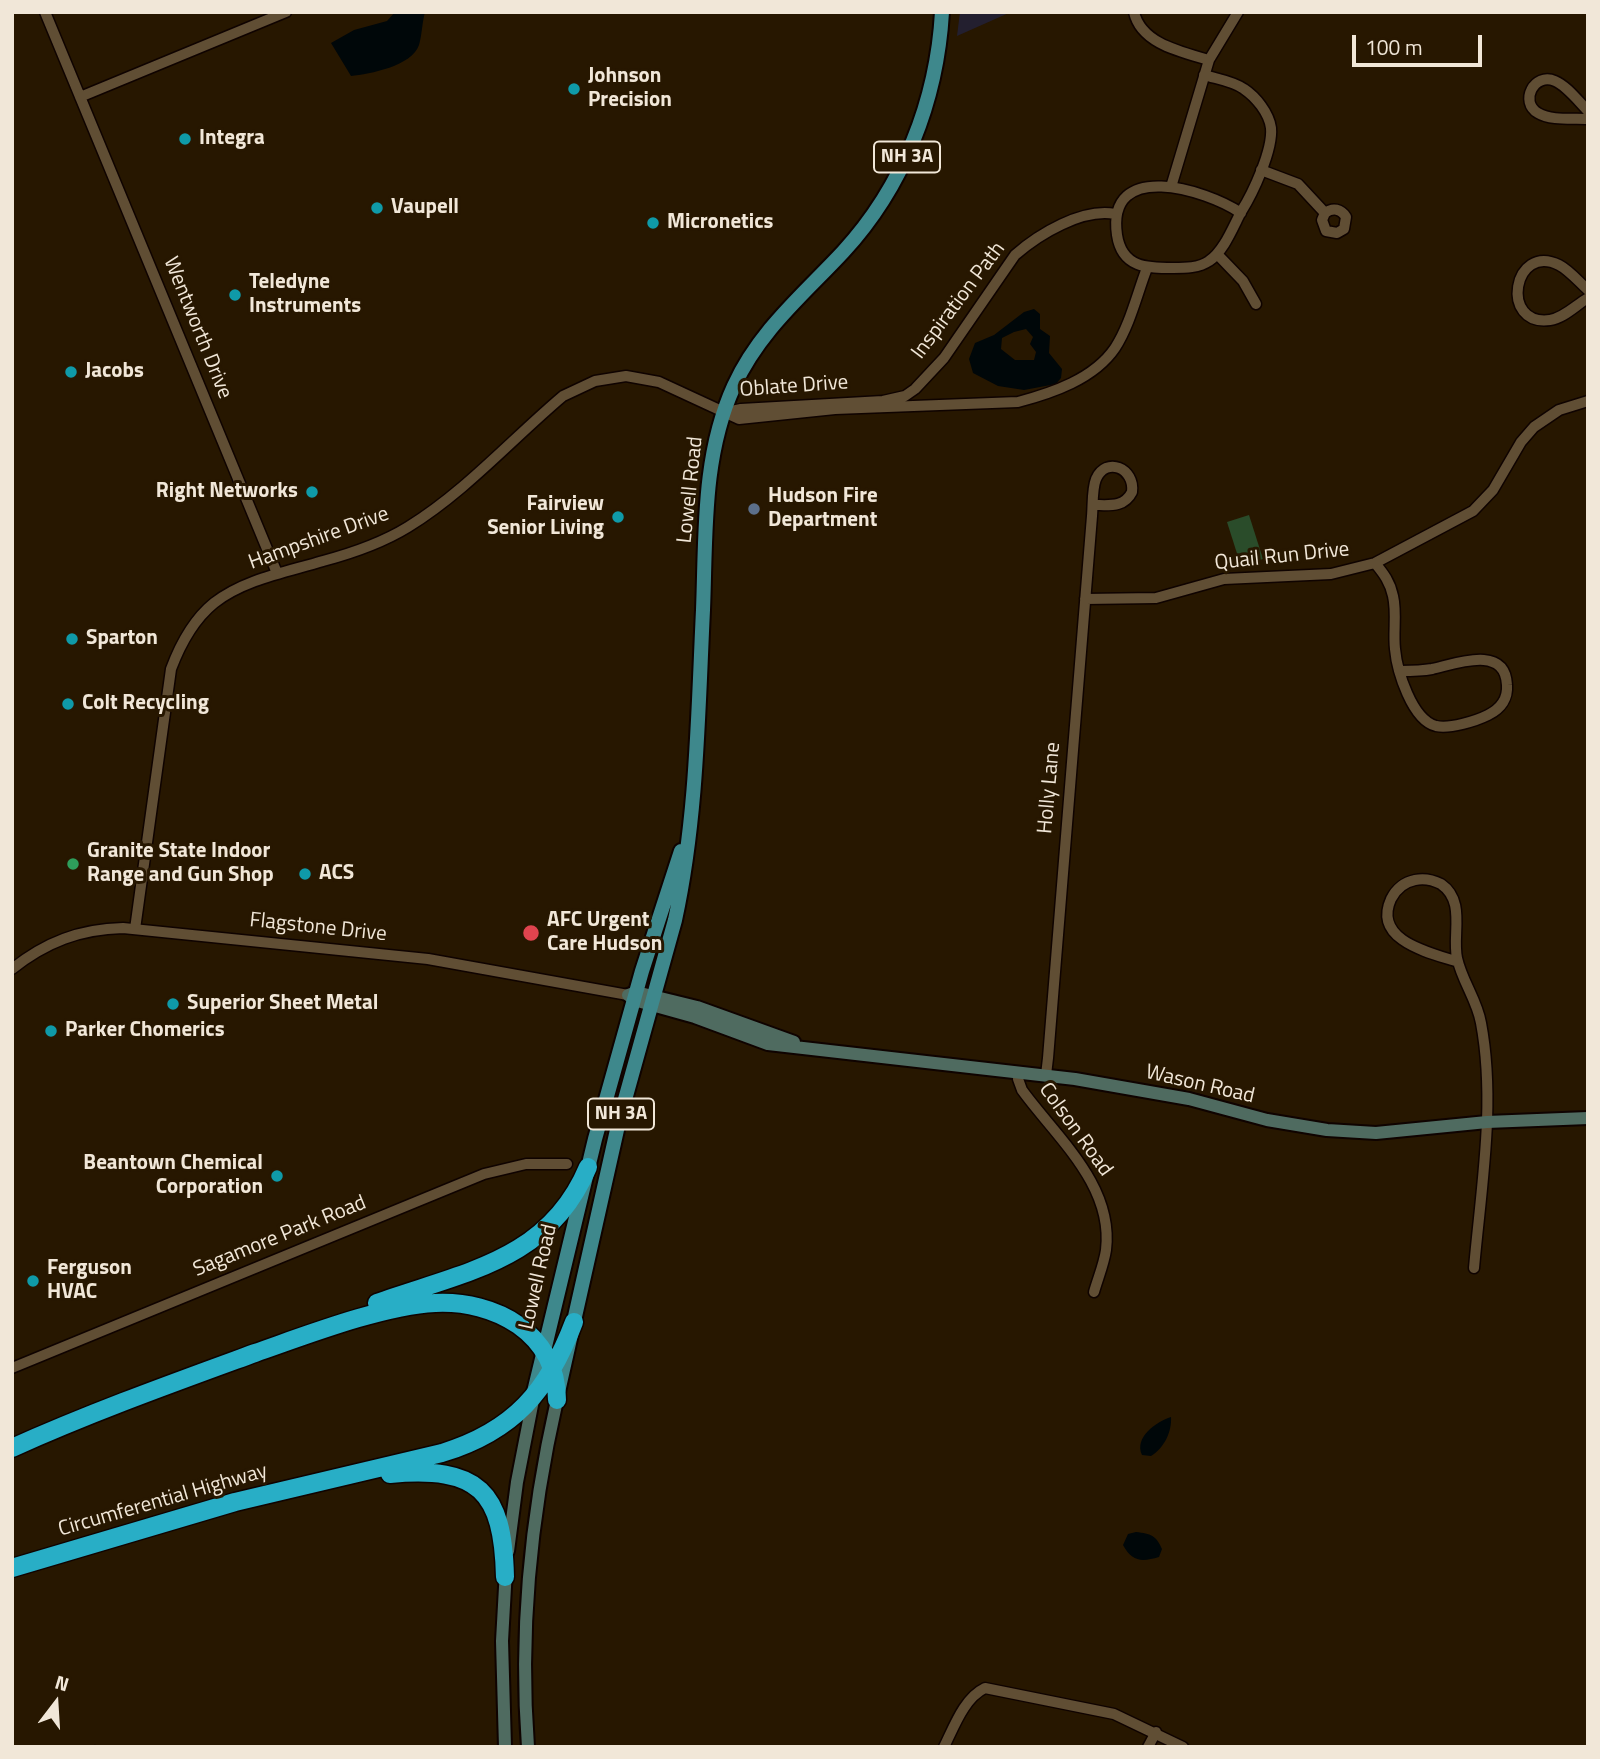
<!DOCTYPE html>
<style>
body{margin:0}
#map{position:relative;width:1600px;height:1759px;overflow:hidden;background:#271700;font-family:"Titillium Web",sans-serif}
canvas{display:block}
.frame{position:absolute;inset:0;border:14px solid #f1e7d8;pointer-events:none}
.north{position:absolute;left:21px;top:1668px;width:70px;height:70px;-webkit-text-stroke:5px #271700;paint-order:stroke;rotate:17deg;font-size:19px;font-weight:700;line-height:28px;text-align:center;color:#f1e7d8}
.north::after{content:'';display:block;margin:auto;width:24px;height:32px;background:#f1e7d8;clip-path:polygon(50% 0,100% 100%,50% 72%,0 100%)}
.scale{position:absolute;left:1352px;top:35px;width:130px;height:32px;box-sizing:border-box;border:4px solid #f1e7d8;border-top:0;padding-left:9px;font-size:21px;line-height:24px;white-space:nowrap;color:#f1e7d8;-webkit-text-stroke:5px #271700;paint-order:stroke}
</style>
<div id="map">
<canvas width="1600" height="1759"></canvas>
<div class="frame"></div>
<div class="north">N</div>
<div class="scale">100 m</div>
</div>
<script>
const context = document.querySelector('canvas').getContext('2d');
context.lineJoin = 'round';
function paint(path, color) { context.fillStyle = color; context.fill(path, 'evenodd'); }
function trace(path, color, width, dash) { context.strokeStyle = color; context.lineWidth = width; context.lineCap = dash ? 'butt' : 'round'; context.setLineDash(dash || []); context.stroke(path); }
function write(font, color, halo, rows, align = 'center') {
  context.font = font + ' "Titillium Web",sans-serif'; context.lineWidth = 6; context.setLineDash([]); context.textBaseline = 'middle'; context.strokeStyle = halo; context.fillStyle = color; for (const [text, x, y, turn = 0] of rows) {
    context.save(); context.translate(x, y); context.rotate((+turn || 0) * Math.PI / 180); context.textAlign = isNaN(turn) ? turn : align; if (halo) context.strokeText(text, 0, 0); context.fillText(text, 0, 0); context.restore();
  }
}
paint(new Path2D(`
 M960,12H1011L957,36Z`), '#231f2f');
paint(new Path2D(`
 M1249,515L1263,559L1241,566L1227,522Z`), '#2a4c2a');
paint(new Path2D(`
 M395,12H425C422,23 422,35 419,45C412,66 370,74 351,76L331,43L354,30L387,21Z
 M1034,309L1040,314V329L1050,336L1049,353L1062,369L1061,378L1056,384L1024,390L998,386L973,373L969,359L975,343L994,335L1024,312ZM1026,329L1033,337L1030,344L1036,352L1034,360H1015L1001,349L1002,338L1014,332Z
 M1171,1417C1172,1432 1164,1448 1151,1456L1142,1455C1134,1437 1156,1422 1171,1417Z
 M1136,1532C1151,1534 1156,1535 1162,1549L1159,1557C1142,1562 1132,1562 1123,1545L1128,1534Z`), '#000709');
trace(new Path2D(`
 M94,1747L95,1746`), '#000709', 2.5);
const street = new Path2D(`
 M45,12L277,573
 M1134,12C1141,44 1182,52 1209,60
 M1204,75C1217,79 1233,81 1244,89C1256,97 1269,113 1271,128C1273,150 1253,193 1241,212C1233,227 1224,251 1209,261C1199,268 1185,268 1173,268C1147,268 1122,268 1117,235C1106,159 1205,189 1241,213
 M80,97L286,12
 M1588,111C1578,101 1567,86 1555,81C1534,72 1519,102 1538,113C1551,121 1573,118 1588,119
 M1261,170L1298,184L1325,213L1322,220L1326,231L1337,233L1344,229L1346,217C1341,209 1333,207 1325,213
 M1171,187L1209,60L1238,12
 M1217,254L1243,281L1256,304
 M1588,290C1579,282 1569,270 1559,265C1513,242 1499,327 1550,320C1564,318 1576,305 1588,298
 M723,413L741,409L883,401L905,396L915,389L944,358L1015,255C1039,234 1082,208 1115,214
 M1375,563C1384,574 1390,582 1393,596C1397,613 1393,632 1395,649C1397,671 1412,720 1436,726C1450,729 1476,721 1488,715C1500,709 1508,699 1507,685C1505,644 1455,664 1432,669C1421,671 1411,671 1400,671
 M1085,599L1156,598L1224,579L1331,574L1375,563L1473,511L1493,490L1521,442L1534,427L1559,410L1588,401
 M135,929L171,669C180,645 193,620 214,603C245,579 287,572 323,561C353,553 382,543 408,527C465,492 512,439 563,396L595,381L626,376L659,382L739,419L835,409L1018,402C1052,393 1094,379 1115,348C1130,325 1137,294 1147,268
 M1458,962C1431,953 1372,941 1391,899C1396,889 1405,882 1415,880C1424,878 1433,880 1441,884C1466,901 1452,934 1457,958C1462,981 1477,1000 1481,1023C1496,1103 1481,1188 1474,1268
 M12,969C46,942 80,929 123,928L428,959L628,995
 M1019,1072L1018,1079L1022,1090C1056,1137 1114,1185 1106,1250C1104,1264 1098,1278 1094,1292
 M1046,1075L1048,1058C1062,877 1076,696 1092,516C1093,504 1092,489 1096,479C1106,456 1135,468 1132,492C1124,508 1109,505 1093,505
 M12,1368L484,1174L526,1164H567
 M944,1747C954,1727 964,1698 985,1688L1114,1714L1183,1747
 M1148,1747L1156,1732`);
const secondary = new Path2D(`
 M628,995L634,1000L695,1017L768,1044L1075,1079L1189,1099L1267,1120L1327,1130L1376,1133L1487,1122L1588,1118
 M628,995L636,992L697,1007L794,1042
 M508,1551L517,1482L533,1400
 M505,1747L502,1641L506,1569
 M528,1747C519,1630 531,1514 557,1400`);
const primary = new Path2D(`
 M534,1392L595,1139L642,971L681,851
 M558,1392L619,1121L675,920C697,819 698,713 703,610C706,534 702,456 734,386C759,331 803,295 843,252C903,187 937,101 942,12`);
const highway = new Path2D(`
 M377,1303C463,1272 549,1261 588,1167
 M12,1448C92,1412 173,1383 255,1353C307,1335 381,1306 435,1303C495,1300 557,1333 557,1400
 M390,1474C479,1466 503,1491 505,1577
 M12,1568L235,1502L442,1453C514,1431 548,1391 574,1322`);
trace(street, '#0f0300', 13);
trace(secondary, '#0f0300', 16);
trace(primary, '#0f0300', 18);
trace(highway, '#0f0300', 21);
trace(street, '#604e34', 10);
trace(secondary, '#4f6b60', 12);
trace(primary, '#3e888c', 14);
trace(highway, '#28aec6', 18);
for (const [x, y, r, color] of [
 [574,89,7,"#0f9aa8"],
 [185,139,7,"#0f9aa8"],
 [377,208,7,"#0f9aa8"],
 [653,223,7,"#0f9aa8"],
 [235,295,7,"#0f9aa8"],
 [71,372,7,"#0f9aa8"],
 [312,492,7,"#0f9aa8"],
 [754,509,7,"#5c6f8a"],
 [618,517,7,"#0f9aa8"],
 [72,639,7,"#0f9aa8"],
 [68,704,7,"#0f9aa8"],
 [73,864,7,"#2e9e5b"],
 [305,874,7,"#0f9aa8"],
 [531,933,9,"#e0444e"],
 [173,1004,7,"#0f9aa8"],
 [51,1031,7,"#0f9aa8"],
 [277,1176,7,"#0f9aa8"],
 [33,1281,7,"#0f9aa8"]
]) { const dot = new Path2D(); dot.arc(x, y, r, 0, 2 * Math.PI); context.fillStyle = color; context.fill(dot); trace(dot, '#271700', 2.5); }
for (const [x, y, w] of [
 [907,157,66],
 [621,1114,66]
]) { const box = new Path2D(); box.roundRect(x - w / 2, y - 15.5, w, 31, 5); context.fillStyle = '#271700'; context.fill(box); trace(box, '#f1e7d8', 2); }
write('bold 19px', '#f1e7d8', null, [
 ["NH 3A",907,157],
 ["NH 3A",621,1114]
]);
write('bold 21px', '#f1e7d8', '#271700', [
 ["Johnson",588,77],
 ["Precision",588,101],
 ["Integra",199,139],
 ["Vaupell",391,208],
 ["Micronetics",667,223],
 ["Teledyne",249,283],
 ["Instruments",249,307],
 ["Jacobs",85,372],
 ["Right Networks",298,492,"right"],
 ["Hudson Fire",768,497],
 ["Department",768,521],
 ["Fairview",604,505,"right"],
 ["Senior Living",604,529,"right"],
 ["Sparton",86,639],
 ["Colt Recycling",82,704],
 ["Granite State Indoor",87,852],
 ["Range and Gun Shop",87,876],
 ["ACS",319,874],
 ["AFC Urgent",547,921],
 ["Care Hudson",547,945],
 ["Superior Sheet Metal",187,1004],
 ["Parker Chomerics",65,1031],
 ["Beantown Chemical",263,1164,"right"],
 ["Corporation",263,1188,"right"],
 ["Ferguson",47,1269],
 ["HVAC",47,1293]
], 'left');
write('21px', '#f1e7d8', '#271700', [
 ["Inspiration Path",959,301,-53],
 ["Wentworth Drive",197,328,68],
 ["Oblate Drive",794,387,-4],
 ["Lowell Road",691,490,-84],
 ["Hampshire Drive",319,539,-20],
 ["Quail Run Drive",1282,557,-6],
 ["Holly Lane",1050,788,-85],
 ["Flagstone Drive",318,928,6],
 ["Wason Road",1200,1085,13],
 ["Colson Road",1075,1130,54],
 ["Sagamore Park Road",280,1237,-22],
 ["Lowell Road",539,1277,-77],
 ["Circumferential Highway",163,1501,-16]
]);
</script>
